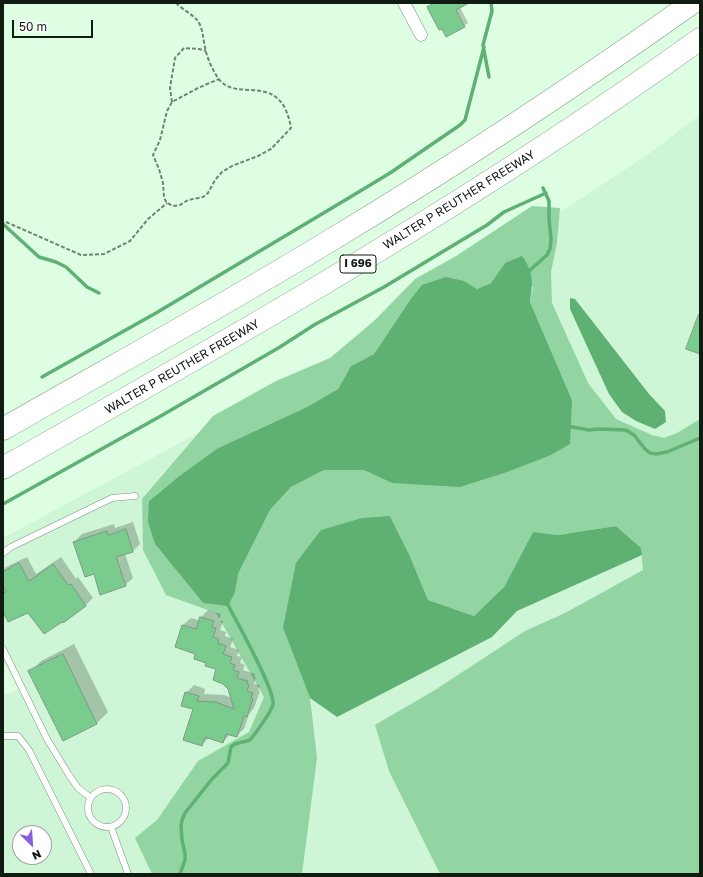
<!DOCTYPE html>
<style>
body{margin:0}
#map{position:relative;width:703px;height:877px;overflow:hidden;background:#defee4;font-family:"Golos Text",sans-serif}
canvas{display:block}
.frame{position:absolute;inset:0;border:4px solid #101b12;pointer-events:none}
.north{position:absolute;left:12px;top:825px;width:40px;height:40px;box-sizing:border-box;background:#fff;border:1px solid #9fa4a0;border-radius:50%;rotate:155deg;font-size:11px;font-weight:700;line-height:16px;text-align:center;color:#101b12}
.north::after{content:'';display:block;margin:auto;width:14px;height:18px;background:#8860db;clip-path:polygon(50% 0,100% 100%,50% 72%,0 100%)}
.scale{position:absolute;left:12px;top:20px;width:81px;height:18px;box-sizing:border-box;border:2px solid #101b12;border-top:0;padding-left:5px;font-size:12px;line-height:14px;white-space:nowrap;color:#101b12;-webkit-text-stroke:3px #fff;paint-order:stroke}
</style>
<div id="map">
<canvas width="703" height="877"></canvas>
<div class="frame"></div>
<div class="north">N</div>
<div class="scale">50 m</div>
</div>
<script>
const context = document.querySelector('canvas').getContext('2d');
context.lineJoin = 'round';
function paint(path, color) { context.fillStyle = color; context.fill(path, 'evenodd'); }
function trace(path, color, width, dash) { context.strokeStyle = color; context.lineWidth = width; context.lineCap = dash ? 'butt' : 'round'; context.setLineDash(dash || []); context.stroke(path); }
function write(font, color, halo, rows, align = 'center') {
  context.font = font + ' "Golos Text",sans-serif'; context.lineWidth = 3; context.setLineDash([]); context.textBaseline = 'middle'; context.strokeStyle = halo; context.fillStyle = color; for (const [text, x, y, turn = 0] of rows) {
    context.save(); context.translate(x, y); context.rotate((+turn || 0) * Math.PI / 180); context.textAlign = isNaN(turn) ? turn : align; if (halo) context.strokeText(text, 0, 0); context.fillText(text, 0, 0); context.restore();
  }
}
paint(new Path2D(`
 M700,115V874H3V696L18,689L3,661V538L288,385L521,238L647,155ZM20,833H44V857H20Z`), '#cef5d5');
paint(new Path2D(`
 M532,206L560,208L557,243L551,272L552,303L588,383L616,419L652,435L664,438L677,433L700,419V874H440L389,771L375,725L435,690L525,631L565,613L643,570L641,548L616,526L558,535L533,532L504,587L474,616L428,600L409,554L390,516L283,628L310,698L317,758L302,874H152L135,838L157,820L198,761L249,732L264,697L216,613L166,595L143,550L142,499L213,416L276,381L330,358L374,321L415,279L456,256ZM505,263L533,287L530,302L572,400L392,483L365,470H324L291,487L270,510L238,574L203,603L155,544L149,501L178,477L218,448L307,407L338,389L351,366L374,354L410,300L464,281L477,289L491,283Z`), '#93d5a2');
paint(new Path2D(`
 M522,256C534,273 533,282 530,302L572,400L570,444L551,455L507,472L460,487L392,483L364,470H324L291,487L270,510L238,574L235,592L228,606L203,603L155,544L148,522L149,501L178,477L218,448L307,407L338,389L351,366L374,354L410,300L422,285L446,277L464,281L477,289L491,283L505,263Z
 M570,298L575,299L649,394L665,411L666,422L655,429L636,421L622,412L609,394L570,309Z
 M390,516L409,554L428,600L474,616L504,587L533,532L558,535L616,526L641,548L642,555L517,611L492,637L337,717L310,698L283,628L296,563L321,530L362,518Z`), '#5eb073');
paint(new Path2D(`
 M433,3H463L460,7L468,23L464,26L428,7Z
 M133,522L140,544L133,551L125,554L133,578L125,585L95,573L74,542L82,534L114,524L115,528Z
 M27,557L36,574L61,557L76,579L78,577L93,598L85,606L29,611L3,610V591L6,589L3,583V570L6,567Z
 M208,610L221,614L219,620L223,621L220,630L226,632L225,636L233,639L230,647L239,650L237,656L242,657L240,663L245,665L243,670L255,674L254,677H256L254,684L260,685L258,690L260,691L254,708L249,714L244,729L236,736L230,734L223,742L209,738L201,745L194,709L186,693L194,685L205,689L204,694L224,695L232,698L228,689L218,669L197,653L183,625L191,618L200,621L201,617Z
 M74,644L108,712L97,723L63,739L30,672L41,661Z`), '#0003');
trace(new Path2D(`
 M489,77L483,45L492,11L491,3
 M3,224L39,257L56,262L66,267L87,287L99,293
 M529,271L547,255L550,249L551,239L549,218V201L543,188
 M42,377L156,313L347,199L390,173L460,125L465,120L484,47
 M567,426L589,430L598,429L626,430L634,435L645,449L650,453L656,454L667,452L700,438
 M3,504L159,417L280,347L314,325L384,287L487,225L504,212L546,193
 M180,874L185,860V854L182,840L181,826L182,820L185,813L212,779L228,763L231,747L235,744L250,740C255,734 272,711 273,704C275,689 235,619 226,601`), '#5eb073', 3.5);
const building = new Path2D(`
 M435,3H469L456,10L465,27L446,37L442,29L439,30L427,7Z
 M699,314H700V354L686,349Z
 M126,529L133,552L116,557L126,586L100,595L94,574L85,577L73,542L107,531L108,535Z
 M19,563L29,581L53,564L68,585L71,584L86,606L63,623L62,622L44,634L28,613L8,622L3,612V593L6,592L3,586V572Z
 M200,617L214,621L212,627L216,628L213,637L219,639L218,643L226,646L223,654L232,657L230,663L235,665L233,670L239,672L237,678L248,681L247,684L249,685L247,691L253,693L251,698L253,699L247,717L244,716L237,737L226,734L223,743L205,737L202,746L183,740L193,709L181,706L185,692L199,696L197,701L216,702L234,709L228,689L223,684L213,680L216,669L205,666L206,663L194,659L195,654L175,647L182,625L196,629Z
 M63,654L97,724L63,741L28,671Z`);
paint(building, '#7acc8e');
trace(building, '#7d9b83', 1);
const service = new Path2D(`
 M3,553L11,547L112,498L135,496
 M3,649L47,739L69,775L78,788L91,798
 M3,736H18L29,750L91,874
 M88 808a19 19 0 1 1 38 0a19 19 0 1 1-38 0Z
 M111,827L128,874`);
const minor = new Path2D(`
 M404,3L421,35`);
const motorway = new Path2D(`
 M3,429C113,366 223,306 331,240C454,166 575,86 692,3
 M3,468C241,334 478,199 700,39`);
trace(service, '#79967e', 7);
trace(minor, '#79967e', 13);
trace(motorway, '#79967e', 23);
trace(new Path2D(`
 M176,3C182,9 193,15 197,20C203,27 203,39 205,47C207,58 212,69 218,78C234,101 268,77 285,108C288,115 290,121 291,128L271,149L258,156L232,166L222,172L215,180L208,193L203,197L188,200L180,205L173,206L167,203L164,198L163,183L159,169L153,155L160,140L167,111L172,102L198,88L219,79
 M172,102L170,88L175,58L184,48L199,49L206,51
 M6,222L81,255L104,254L130,241L148,219L167,203
 M3,696V708`), '#708473', 2, [4, 2]);
trace(service, '#fff', 6);
trace(minor, '#fff', 12);
trace(motorway, '#fff', 22);
for (const [x, y, w] of [
 [358,264,36]
]) { const box = new Path2D(); box.roundRect(x - w / 2, y - 9, w, 18, 3); context.fillStyle = '#fff'; context.fill(box); trace(box, '#101b12', 1); }
write('bold 11px', '#101b12', null, [
 ["I 696",358,264]
]);
write('12px', '#101b12', '#fff', [
 ["WALTER P REUTHER FREEWAY",459,200,-32],
 ["WALTER P REUTHER FREEWAY",182,367,-30]
]);
</script>
